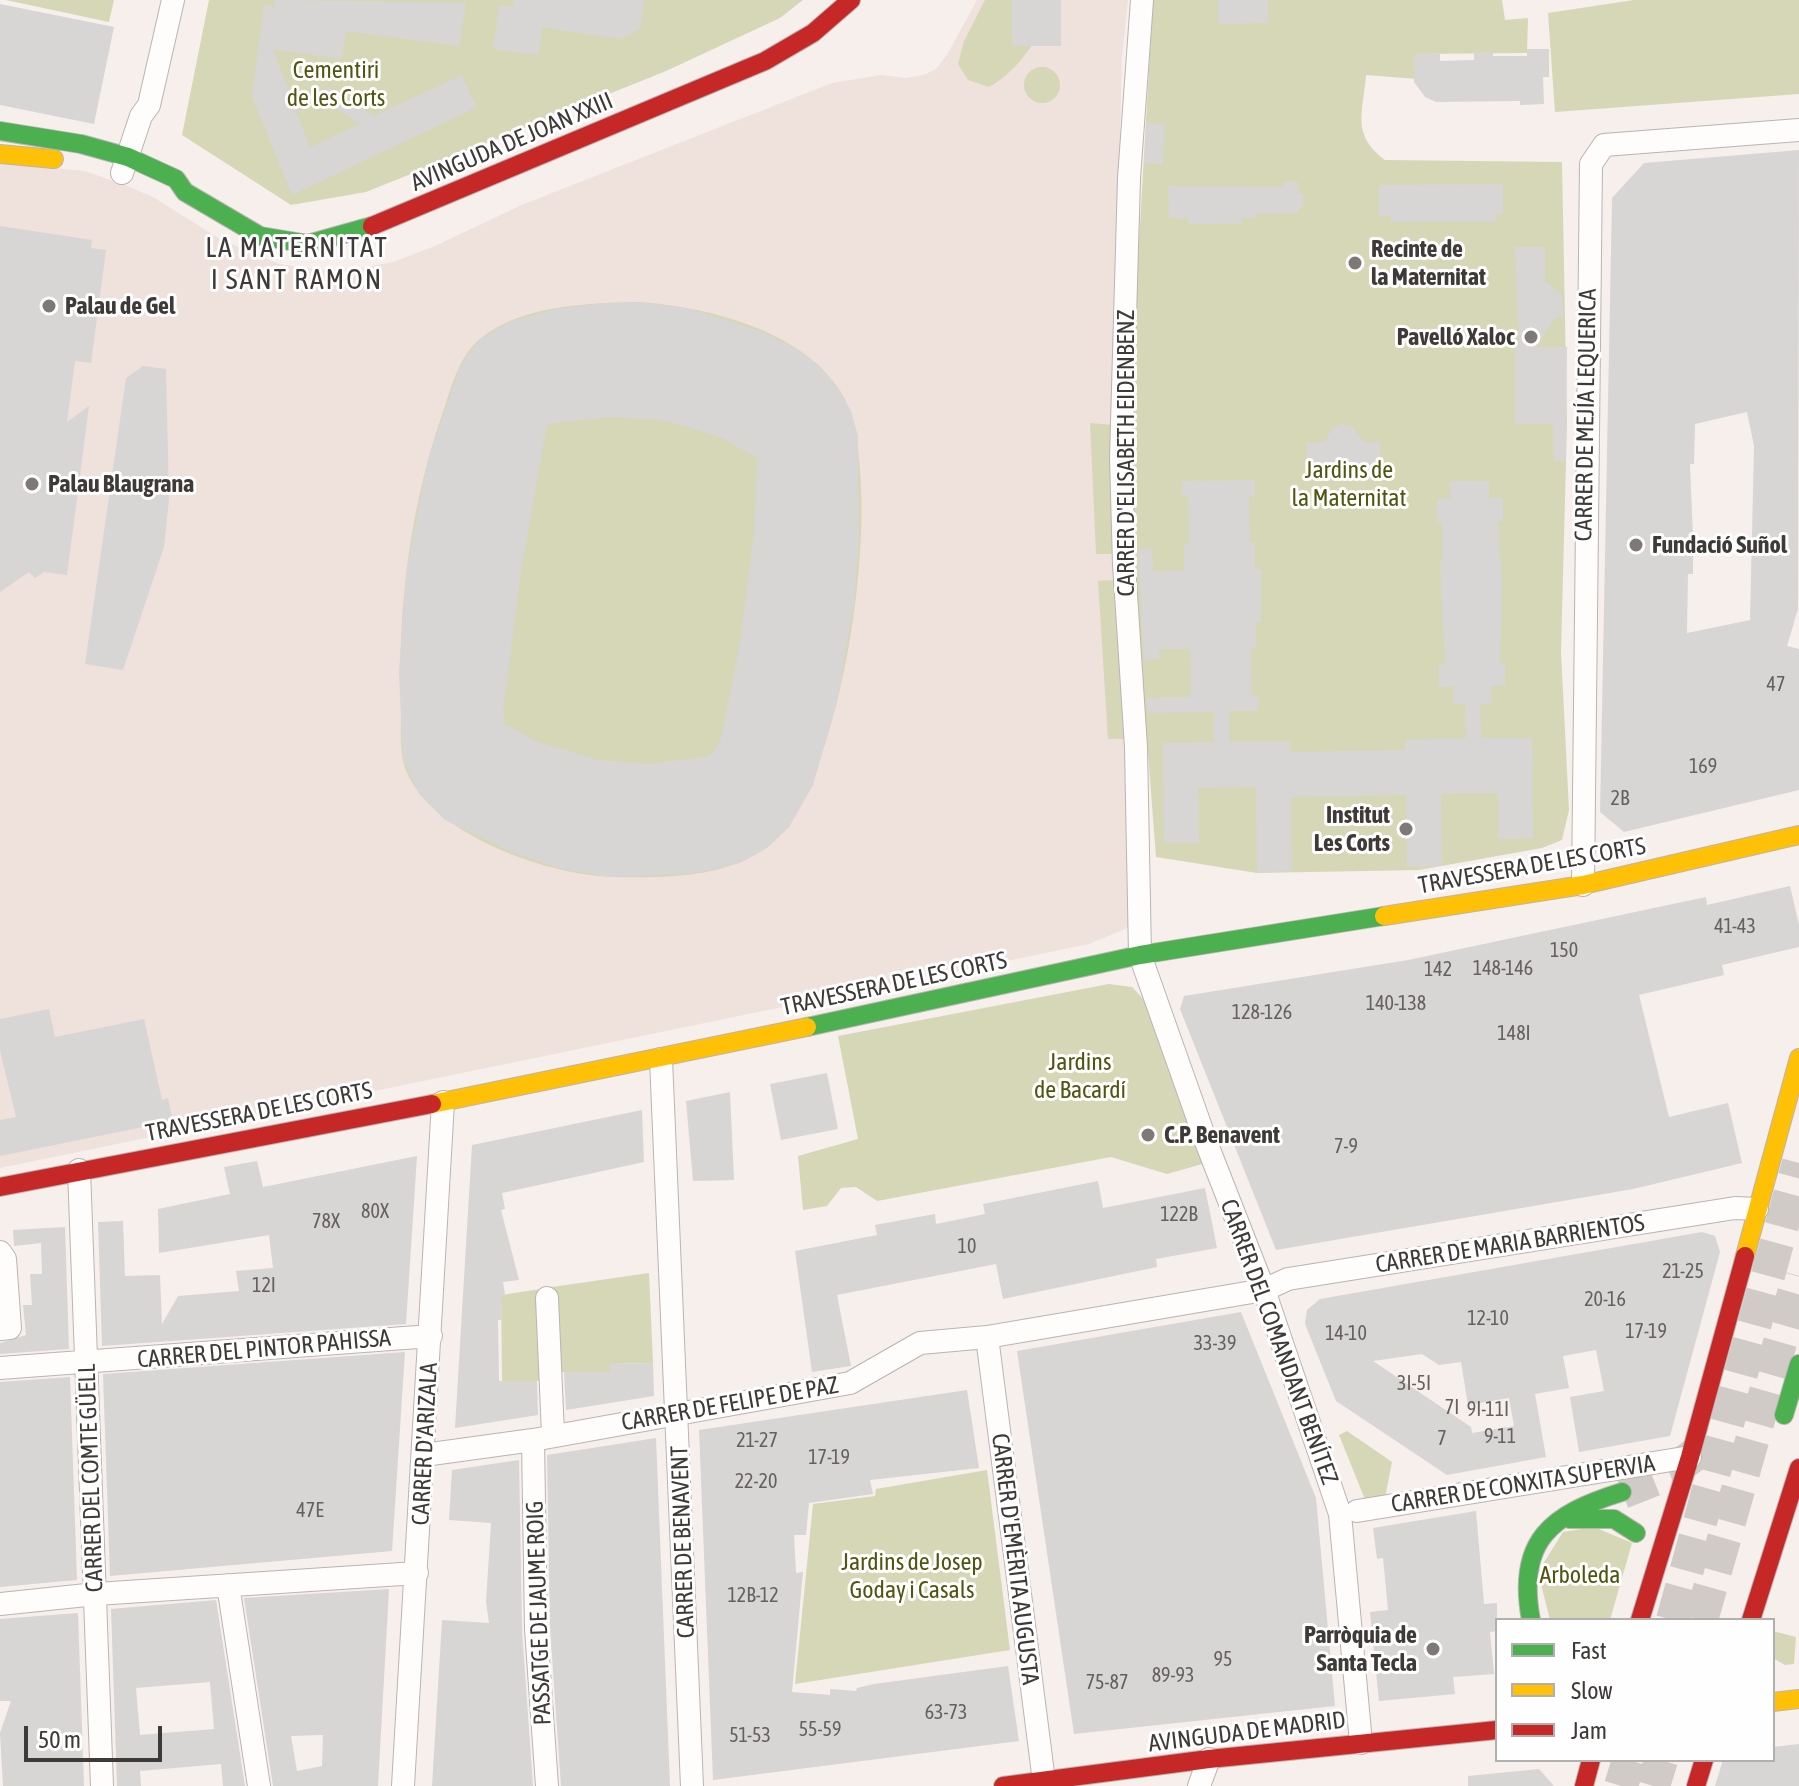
<!DOCTYPE html>
<meta charset="utf-8">
<style>
body{margin:0}
#map{position:relative;width:1799px;height:1786px;overflow:hidden;background:#f6efec;font-family:"Asap Condensed",sans-serif}
canvas{display:block}
.legend{position:absolute;left:1495px;top:1618px;width:280px;height:144px;box-sizing:border-box;background:#fefefe;border:2px solid #b1b0af;margin:0;padding:10px 14px;list-style:none;font-size:24px;color:#3e3a38}
.legend li{display:flex;align-items:center;gap:16px;height:40px}
.legend b{width:40px;border:2px solid #b1b0af}
.scale{position:absolute;left:24px;top:1726px;width:138px;height:36px;box-sizing:border-box;border:4px solid #3e3a38;border-top:0;padding-left:10px;font-size:24px;line-height:28px;white-space:nowrap;color:#3e3a38;-webkit-text-stroke:6px #fefefe;paint-order:stroke}
</style>
<div id="map">
<canvas width="1799" height="1786"></canvas>
<ul class="legend">
<li><b style="height:10px;background:#4caf50"></b>Fast</li>
<li><b style="height:10px;background:#ffc107"></b>Slow</li>
<li><b style="height:10px;background:#c62828"></b>Jam</li>
</ul>
<div class="scale">50 m</div>
</div>
<script>
const context = document.querySelector('canvas').getContext('2d');
context.lineJoin = 'round';
function paint(path, color) { context.fillStyle = color; context.fill(path, 'evenodd'); }
function trace(path, color, width, dash) { context.strokeStyle = color; context.lineWidth = width; context.lineCap = dash ? 'butt' : 'round'; context.setLineDash(dash || []); context.stroke(path); }
function write(font, color, halo, rows, align = 'center') {
  context.font = font + ' "Asap Condensed",sans-serif'; context.lineWidth = 6; context.setLineDash([]); context.textBaseline = 'middle'; context.strokeStyle = halo; context.fillStyle = color; for (const [text, x, y, turn = 0] of rows) {
    context.save(); context.translate(x, y); context.rotate((+turn || 0) * Math.PI / 180); context.textAlign = isNaN(turn) ? turn : align; if (halo) context.strokeText(text, 0, 0); context.fillText(text, 0, 0); context.restore();
  }
}
paint(new Path2D(`
 M977,0H1128L1122,57L1113,419L1137,924L1089,944L0,1168V163L85,171L127,186L153,197L220,239L280,264L321,270L355,269L393,262L435,246L524,204L832,83L881,75L906,78L924,75L936,69L947,55Z`), '#efe1dc');
paint(new Path2D(`
 M6,0H114L109,22Z
 M209,0H803L780,18L666,71L366,192L291,205L182,135Z
 M985,0H1061C1042,30 1022,69 989,87L968,80L958,64L964,41Z
 M1153,0H1502L1505,20L1528,18L1527,53L1416,54L1417,79L1366,75C1363,114 1351,134 1385,160L1562,162L1567,423L1561,652L1569,810L1562,840L1542,848L1419,870L1257,873L1156,857L1132,545L1134,327Z
 M1634,0H1799V94L1555,112L1548,13Z
 M1024 85a18 18 0 1 1 36 0a18 18 0 1 1-36 0Z
 M639,302C707,307 798,329 839,389C892,468 845,793 766,848C723,878 665,878 615,877C550,876 435,836 407,773C399,755 401,732 401,713C397,609 410,504 445,406C453,382 460,355 481,338C523,305 587,303 639,302Z
 M1090,423L1112,425L1115,554H1096Z
 M1116,580L1127,739H1108L1098,581Z
 M1109,984L1132,987L1146,1002L1206,1163L1167,1174L1111,1157L877,1201L856,1187L841,1188L827,1206L803,1210L798,1156L858,1139L838,1036Z
 M649,1273L653,1363L610,1364V1372H555L552,1287Z
 M541,1289L548,1381H502L501,1295Z
 M1347,1431L1392,1462L1385,1498L1366,1502L1339,1435Z
 M987,1470L1010,1650L795,1684L813,1504L875,1496L876,1489Z
 M1594,1527L1632,1543L1610,1620H1550L1538,1572L1563,1532Z
 M1773,1631L1796,1637L1794,1664L1785,1665L1773,1658Z`), '#d6d7b7');
paint(new Path2D(`
 M275,0L466,3L459,46L346,31L342,59L273,49L310,147L360,124L321,98L328,87L374,116L462,75L477,107L292,195L252,97L264,5L275,7Z
 M514,0H644L640,29L620,39L542,27L539,55L493,49L499,5L513,7Z
 M1012,0H1061V46H1012Z
 M1218,0H1268V23L1218,24Z
 M0,4L114,27L94,124L0,105Z
 M1527,49H1549V77H1543L1544,104L1520,105V101L1436,102L1425,97L1414,82V54H1440V61L1474,60V52H1493V56H1527Z
 M1147,123L1165,124L1163,164L1144,163Z
 M1799,150L1798,609L1787,646L1799,649V790L1624,832L1600,812L1612,198L1644,163ZM1747,412L1754,446L1750,620L1687,633L1688,574H1693V537L1690,464H1694L1695,424Z
 M1283,182H1298V193H1303V207H1299V213L1255,214V218H1242V224H1188V218H1169L1168,186L1283,187Z
 M1503,184V214H1496V221L1391,222V216H1379V185Z
 M0,226L92,240L91,248L106,250L91,363L75,361L67,422L89,406L67,575L44,572L35,578L29,572L0,592Z
 M1515,247H1545V281L1562,295L1563,317H1556L1535,347H1567L1566,461H1554L1553,424H1515V347H1519Z
 M604,303L639,302L691,309L760,331L794,348L819,365L838,388L851,411L858,436L859,540L854,602L837,702L813,785L789,827L767,848L740,863L690,874L610,877L562,869L516,854L445,820L419,794L403,759L399,672L406,574L428,459L461,364L480,339L509,322L555,309ZM608,417L653,419L686,426L722,438L757,458L754,536L739,648L721,738L715,751L706,757L648,764L597,760L535,741L505,724L503,712L521,570L547,424Z
 M143,366L166,369L169,499L164,547L123,670L85,664L126,378Z
 M1341,424L1353,427L1364,442H1380V480L1307,481V443L1325,442L1331,430Z
 M1255,480V495L1249,496L1250,543H1255V569H1261V622H1256V648H1251L1252,696H1258V711H1229V742L1290,741V752L1405,750V740L1466,738L1465,704H1453V687H1439V664H1445L1440,561H1443L1442,522H1437V499H1450V481H1489V498H1503V521H1498L1502,586L1500,663H1505V686H1491L1492,704H1480L1481,738H1532L1533,838L1498,839V793L1441,794L1442,866L1407,867L1406,795L1291,797L1292,871L1257,872L1256,787L1198,788L1199,843H1164L1163,743L1214,742V712L1148,713L1147,698L1191,697L1190,649H1159L1160,659L1144,660L1138,549L1152,548L1153,571L1184,570V544H1189L1188,496H1182V481Z
 M1790,886L1799,925V947L1722,965L1724,975L1639,995L1669,1117L1728,1103L1742,1163L1633,1189L1276,1250L1180,1009L1184,996L1408,960L1706,897L1707,905Z
 M49,1009L55,1037L144,1019L162,1100L168,1098L173,1121L0,1156V1120L16,1117L0,1050V1019Z
 M827,1073L838,1129L781,1140L770,1084Z
 M730,1092L734,1180L693,1181L686,1101Z
 M642,1110L644,1162L502,1193L505,1209L501,1210L519,1280L503,1282L505,1294L502,1295L501,1320H498L499,1381H537L538,1415L455,1428L472,1145Z
 M417,1156L406,1324L102,1346L98,1222L123,1221L125,1276L160,1275L162,1324L178,1296L239,1291L236,1271L273,1268L269,1235L159,1253L158,1209L230,1194L224,1167L257,1161L263,1187Z
 M1098,1181L1103,1208L1205,1188L1217,1248L1156,1259L1157,1267L1003,1299L996,1264L837,1295L851,1366L812,1372L795,1251L877,1235L875,1225L935,1214L936,1224L985,1214L983,1204Z
 M65,1227L69,1349L0,1354V1343L26,1335L23,1305H32L30,1274H42L41,1243L14,1246L13,1230Z
 M1702,1232L1715,1236L1720,1252L1670,1436L1579,1452L1570,1397L1604,1391L1596,1350L1563,1356L1569,1388L1535,1394L1546,1457L1447,1475L1336,1401L1305,1324L1307,1310L1320,1299ZM1422,1354L1439,1365L1461,1362L1468,1405L1509,1398L1514,1426L1472,1433L1471,1427L1373,1361Z
 M1241,1312L1316,1498L1335,1706L1074,1734L1017,1351Z
 M405,1352L392,1551L110,1576L103,1374Z
 M653,1363L654,1396L566,1410L564,1372H610V1364Z
 M70,1377L77,1580L0,1587V1382Z
 M967,1390L979,1468L870,1480L873,1494L809,1503L806,1535H794L796,1573L803,1572L792,1692L830,1695V1689L856,1691L857,1688L874,1684L1008,1666L1019,1741L713,1780L699,1430Z
 M656,1438L670,1786H561L550,1628L547,1455Z
 M519,1460L522,1630L533,1786H432L442,1620L489,1623L486,1602L491,1523L449,1520L452,1470Z
 M1476,1511L1484,1604L1497,1603V1631L1490,1632L1494,1674L1453,1677L1455,1694L1379,1701L1370,1612L1388,1610L1383,1558L1377,1559L1373,1528Z
 M389,1589L378,1786H273L244,1598ZM323,1735L322,1766L297,1771L291,1736Z
 M216,1600L245,1786H223L221,1764L140,1771L141,1786H117L111,1609ZM210,1682L214,1729L140,1735L136,1688Z
 M78,1613L84,1786H3L0,1733L11,1701H0V1619Z
 M1799,1744V1786H1715L1723,1760H1773V1747Z
 M1539,1769L1554,1786H1468V1776Z`), '#d8d5d5');
trace(new Path2D(`
 M1622,1492L1670,1473L1702,1449
 M1673,1620L1799,1163
 M1701,1620L1799,1276
 M1621,1786L1629,1760
 M1653,1786L1661,1760`), '#d1cbc8', 34, [34, 17]);
const street = new Path2D(`
 M1142,0L1129,178L1121,458L1124,564L1136,747L1140,955L1208,1147L1264,1290L1340,1514L1361,1743
 M122,173L141,116L149,105L173,0
 M1583,885L1591,164L1604,145L1799,130
 M661,1059L692,1786
 M79,1170L102,1786
 M0,1252L5,1259L10,1328L0,1329
 M547,1298L553,1434
 M987,1337L1044,1781
 M0,1368L431,1336
 M533,1440L536,1629L547,1786
 M424,1455L533,1440L850,1383L920,1343L987,1337L1264,1290L1288,1279L1735,1208L1757,1209
 M1357,1511L1690,1457
 M228,1585L259,1786
 M0,1604L96,1594L417,1573
 M403,1786L443,1102
 M1199,1786L1209,1759`);
const fast = new Path2D(`
 M0,131L81,144L128,157L176,179L185,192L260,236L308,244L372,226
 M807,1027L1140,955L1384,916
 M1784,1415L1799,1364
 M1569,1519H1614L1636,1533
 M1531,1620C1516,1541 1551,1514 1622,1492`);
const slow = new Path2D(`
 M0,154L54,159
 M1384,916L1583,885L1799,835
 M432,1104L807,1027
 M1745,1256L1799,1058
 M1773,1702L1799,1699`);
const jam = new Path2D(`
 M372,226L765,61L813,33L851,0
 M0,1187L432,1104
 M1640,1620L1690,1457L1745,1256
 M1751,1620L1799,1468
 M1003,1786L1209,1759L1497,1730
 M1584,1786L1591,1760
 M1696,1786L1704,1760`);
trace(street, '#bab4b2', 24);
trace(fast, '#bab4b2', 20);
trace(slow, '#bab4b2', 20);
trace(jam, '#bab4b2', 20);
trace(street, '#fefdfc', 22);
trace(fast, '#4caf50', 18);
trace(slow, '#ffc107', 18);
trace(jam, '#c62828', 18);
for (const [x, y, r, color] of [
 [1355,263,8,"#7e7977"],
 [49,306,8,"#7e7977"],
 [1531,337,8,"#7e7977"],
 [32,484,8,"#7e7977"],
 [1636,545,8,"#7e7977"],
 [1406,829,8,"#7e7977"],
 [1148,1135,8,"#7e7977"],
 [1433,1649,8,"#7e7977"]
]) { const dot = new Path2D(); dot.arc(x, y, r, 0, 2 * Math.PI); context.fillStyle = color; context.fill(dot); trace(dot, '#fefefe', 3); }
write('20px', '#64615f', null, [
 ["47",1776,685],
 ["169",1703,767],
 ["2B",1620,799],
 ["41-43",1735,927],
 ["150",1564,951],
 ["148-146",1503,969],
 ["142",1438,970],
 ["140-138",1396,1004],
 ["128-126",1262,1013],
 ["148I",1514,1034],
 ["7-9",1346,1147],
 ["80X",375,1212],
 ["122B",1179,1215],
 ["78X",326,1222],
 ["10",967,1247],
 ["21-25",1683,1272],
 ["12I",264,1286],
 ["20-16",1605,1300],
 ["12-10",1488,1319],
 ["17-19",1646,1332],
 ["14-10",1346,1334],
 ["33-39",1215,1344],
 ["3I-5I",1414,1384],
 ["7I",1452,1408],
 ["9I-11I",1488,1410],
 ["9-11",1500,1437],
 ["7",1442,1439],
 ["21-27",757,1441],
 ["17-19",829,1458],
 ["22-20",756,1482],
 ["47E",310,1511],
 ["12B-12",753,1596],
 ["95",1223,1660],
 ["89-93",1173,1676],
 ["75-87",1107,1683],
 ["63-73",946,1713],
 ["55-59",820,1730],
 ["51-53",750,1736]
]);
write('24px', '#505610', '#fefefe', [
 ["Cementiri",336,70],
 ["de les Corts",336,98],
 ["Jardins de",1349,470],
 ["la Maternitat",1349,498],
 ["Jardins",1080,1062],
 ["de Bacardí",1080,1090],
 ["Jardins de Josep",912,1562],
 ["Goday i Casals",912,1590],
 ["Arboleda",1580,1575]
]);
write('24px', '#3e3a38', '#fefefe', [
 ["AVINGUDA DE JOAN XXIII",512,142,-23],
 ["CARRER DE MEJÍA LEQUERICA",1586,415,-89],
 ["CARRER D'ELISABETH EIDENBENZ",1126,453,-90],
 ["TRAVESSERA DE LES CORTS",1532,866,-10],
 ["TRAVESSERA DE LES CORTS",894,984,-12],
 ["TRAVESSERA DE LES CORTS",259,1112,-11],
 ["CARRER DE MARIA BARRIENTOS",1510,1244,-9],
 ["CARRER DEL COMANDANT BENÍTEZ",1279,1342,70],
 ["CARRER DEL PINTOR PAHISSA",264,1349,-5],
 ["CARRER DE FELIPE DE PAZ",730,1404,-10],
 ["CARRER D'ARIZALA",425,1444,-87],
 ["CARRER DEL COMTE GÜELL",91,1478,-92],
 ["CARRER DE CONXITA SUPERVIA",1523,1484,-9],
 ["CARRER DE BENAVENT",683,1542,-92],
 ["CARRER D'EMÈRITA AUGUSTA",1015,1559,83],
 ["PASSATGE DE JAUME ROIG",539,1613,-92],
 ["AVINGUDA DE MADRID",1247,1732,-7]
]);
write('bold 24px', '#3e3a38', '#fefefe', [
 ["Recinte de",1371,249],
 ["la Maternitat",1371,277],
 ["Palau de Gel",65,306],
 ["Pavelló Xaloc",1515,337,"right"],
 ["Palau Blaugrana",48,484],
 ["Fundació Suñol",1652,545],
 ["Institut",1390,815,"right"],
 ["Les Corts",1390,843,"right"],
 ["C.P. Benavent",1164,1135],
 ["Parròquia de",1417,1635,"right"],
 ["Santa Tecla",1417,1663,"right"]
], 'left');
context.letterSpacing = '2px';
write('28px', '#3e3a38', '#fefefe', [
 ["LA MATERNITAT",297,248],
 ["I SANT RAMON",297,280]
]);
context.letterSpacing = '0px';
</script>
